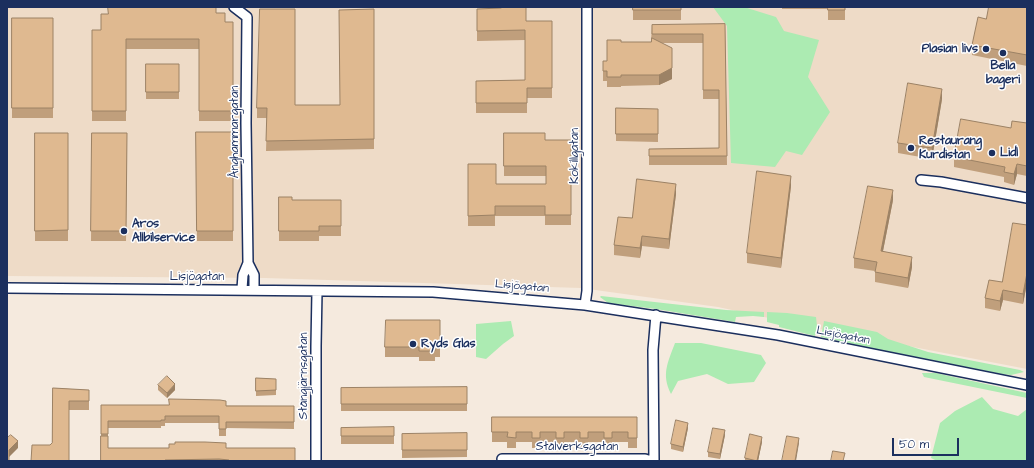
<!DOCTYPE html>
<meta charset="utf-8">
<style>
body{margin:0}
#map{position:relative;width:1034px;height:468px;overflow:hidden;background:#f5eade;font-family:"Architects Daughter",sans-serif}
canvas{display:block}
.frame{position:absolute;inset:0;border:8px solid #1b2f5e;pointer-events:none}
.scale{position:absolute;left:892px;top:438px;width:67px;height:18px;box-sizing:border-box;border:2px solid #1b2f5e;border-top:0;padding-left:5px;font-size:12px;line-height:14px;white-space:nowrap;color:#1b2f5e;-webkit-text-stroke:3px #fff;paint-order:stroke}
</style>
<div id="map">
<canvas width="1034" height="468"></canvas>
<div class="frame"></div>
<div class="scale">50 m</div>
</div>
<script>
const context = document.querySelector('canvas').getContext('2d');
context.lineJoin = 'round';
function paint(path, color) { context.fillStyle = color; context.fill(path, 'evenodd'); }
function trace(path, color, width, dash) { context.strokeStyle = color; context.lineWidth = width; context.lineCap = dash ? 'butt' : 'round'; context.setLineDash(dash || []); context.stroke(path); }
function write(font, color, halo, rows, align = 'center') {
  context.font = font + ' "Architects Daughter",sans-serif'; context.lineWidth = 3; context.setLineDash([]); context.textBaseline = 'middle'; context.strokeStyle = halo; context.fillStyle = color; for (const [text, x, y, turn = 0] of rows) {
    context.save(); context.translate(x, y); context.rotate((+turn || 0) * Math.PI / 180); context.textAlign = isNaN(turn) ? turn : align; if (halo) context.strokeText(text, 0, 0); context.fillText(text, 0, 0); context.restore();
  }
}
paint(new Path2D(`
 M7,7H1027V369L820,329L718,307L581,288L265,278L7,276Z`), '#eedbc7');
paint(new Path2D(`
 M713,7H744L776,17L784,31L819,40L808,77L830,112L802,155L786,151L775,167L731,163L727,26Z
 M601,296L726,310L764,312V317L753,316L736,317L735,322L656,309L608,303L600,297Z
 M767,312L787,313L816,317L817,326L815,336L779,327V325L767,322Z
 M511,321L514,336L503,344L486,359L476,357V324Z
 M824,321L877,332L888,339L928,352L1020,370L1024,372L1011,375L1002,374L862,346L821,337Z
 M675,343H701L761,355L766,363L754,382L728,384L707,374L678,381L671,394C661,374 668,362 675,343Z
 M922,373H936L949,376L1027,393V398L924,377Z
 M982,397L993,409L1018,416L1027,409V461H937L931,458L940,423L955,411Z`), '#acebb2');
const minor = new Path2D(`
 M234,7L247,17L246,123L248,263L243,275L242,289
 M921,180L941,182L1027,198
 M248,263L254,275V289
 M7,288L433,292L585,305L778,335L1027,385
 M585,305L587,291V7
 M502,459H645L651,461
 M316,461V346L317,291
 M654,461L653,350L656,315`);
trace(minor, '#1b2f5e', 12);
trace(minor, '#fff', 9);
paint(new Path2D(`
 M633,7H681V20H633Z
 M782,7H845V20H828V9H782Z
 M1027,7V66L972,55V45L986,19Z
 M501,8L526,21H552V98H527V113H476V81L525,80V40L477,41V9Z
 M374,9V149L266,151L267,118H257V108L295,105H340Z
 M216,13L225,22H233V121H199V49H126V121H92V30H101Z
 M12,18H53V118H12Z
 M725,24L727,165H649V149L719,148V99H703V43H661L672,79L659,85L621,86V87H607V81H603V61H607L621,42H651L652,25Z
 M146,64H179V99H146Z
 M942,99L932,159L898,153V143Z
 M616,108L658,109V142L616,141Z
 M1027,122V176L1017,174L1014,185L1004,182V177L954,167V157L1011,128L1027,123Z
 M196,132H233V241H197Z
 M35,133H68V241H35Z
 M92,133H127L126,241H91Z
 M504,133L545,140H571V225H545V216H495V226H468V164L496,184H546V176H504Z
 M791,186L781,268L747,263V253Z
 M676,194L669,249L642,246L640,258L614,255V245L632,218Z
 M279,197L292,200H341V236H319V241H279Z
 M893,200L883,251L912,267L908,288L875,282V271L854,268V258Z
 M1027,225V283L1023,304L1003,300L1000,311L985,308V298L1002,282Z
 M440,320V357H435V361H419V357H385V347Z
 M256,378L276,379V395L256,396Z
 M158,385L175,390L167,398L158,390Z
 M467,387V411H341V388Z
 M53,388L89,390V410H69V461L52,443Z
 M101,405L294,406V429L226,428V436H219V423H165V426H161V428H108V448H226L295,461H101Z
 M492,417H637V448H628V442H612V448H604V442H588V448H580V442H564V448H556V442H540V448H532V442H516V448H507V442H492Z
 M394,427V444H341V428Z
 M688,428L683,452L671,449V444Z
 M467,433V457L402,458V434Z
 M725,435L720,459L708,457V452Z
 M762,442L758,461H745V458Z`), '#c09f7c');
paint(new Path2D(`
 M672,48V79L659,85V75Z
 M942,89V99L932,159V148Z
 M1017,164V174L1014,185V174Z
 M791,176V186L781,268V258Z
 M676,184V194L669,249V239Z
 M893,190V200L881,261V251Z
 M642,236V246L640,258V248Z
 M912,257V267L908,288V278Z
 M1027,273V283L1023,304V294Z
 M1003,290V300L1000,311V301Z
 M175,384V390L167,398V393Z
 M688,423V428L683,452V447Z
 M725,430V435L720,459V454Z
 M762,437V442L758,461H757Z
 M799,438V443L796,461H795Z
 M18,441V448L9,457V450Z`), '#9c8265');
const building = new Path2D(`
 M108,7H216V13H225V22H233V111H199V39H126V111H92V30H101V14H108Z
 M501,7H526V21H552V88H527V103H476V81L525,80V30L477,31V9L501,8Z
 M633,7H681V10H633Z
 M828,7H845V10H828Z
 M989,7H1027V55L972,45L978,17L986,19Z
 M260,9H295V105H340L339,10L374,9V139L266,141L267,108H257Z
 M12,18H53V108H12Z
 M725,24L727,156H649V149L719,148V90H703V34H652V25Z
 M652,38L672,48V68L659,75H621V77H607V71H603V61H607V40H621V42H651Z
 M146,64H179V92H146Z
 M908,83L942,89L932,148L898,143Z
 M616,108L658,109V134H616Z
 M961,119L1011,128L1012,121L1027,123V122V166L1017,164L1014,174L1004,172L1005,167L954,157Z
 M196,132H233V231H197Z
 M35,133H68V230L35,231Z
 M92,133H127L126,231H91Z
 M504,133H545V140H571V215H545V206H495V215L468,216V164H496V184H546V166H504Z
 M757,171L791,176L781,258L747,253Z
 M637,179L676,184L669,239L642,236L640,248L614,245L618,217L632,218Z
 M868,186L893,190L881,251L912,257L908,278L875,272L877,262L854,258Z
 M279,197H292V200H341V226H319V231H279Z
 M1013,223L1027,225V273L1023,294L1003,290L1000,301L985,298L989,280L1002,282Z
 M386,320H440V347H435V351H419V347H385Z
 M167,376L175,384L167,393L158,385Z
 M256,378L276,379V390L256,391Z
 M467,387V404H341V388Z
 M53,388L89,390V401H69V461H31L32,445H50L52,443Z
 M169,399L220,400L226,401V406H294V422H226V429H219V416H165V420H161V421H108V434H101V405H169Z
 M492,417H637V438H628V432H612V438H604V432H588V438H580V432H564V438H556V432H540V438H532V432H516V438L507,437L508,432H492Z
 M676,420L688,423L683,447L671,444Z
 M394,427V436H341V428Z
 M713,428L725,430L720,454L708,452Z
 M467,433V450H402V434Z
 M750,434L762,437L757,461L745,458Z
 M11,435L18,441L9,450V461H7V438Z
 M101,436H108V448H169V444H175V442H205L226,443V448H295V461H229V460L219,459L165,460V461H101Z
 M787,436L799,438L795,461H782Z
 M833,451L845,453L843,461H831Z`);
paint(building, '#dfb990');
trace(building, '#9c8265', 1);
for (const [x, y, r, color] of [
 [986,49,4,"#1b2f5e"],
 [1003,53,4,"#1b2f5e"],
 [911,148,4,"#1b2f5e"],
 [992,153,4,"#1b2f5e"],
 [124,231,4,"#1b2f5e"],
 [413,344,4,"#1b2f5e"]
]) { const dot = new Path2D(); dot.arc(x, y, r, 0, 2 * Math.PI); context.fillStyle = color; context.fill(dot); trace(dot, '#fff', 1.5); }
write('bold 12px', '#1b2f5e', '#fff', [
 ["Plasian livs",978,49,"right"],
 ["Bella",1003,66,"center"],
 ["bageri",1003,80,"center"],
 ["Restaurang",919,141],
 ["Kurdistan",919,155],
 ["Lidl",1000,153],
 ["Aros",132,224],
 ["Allbilservice",132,238],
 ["Ryds Glas",421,344]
], 'left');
write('12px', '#1b2f5e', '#fff', [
 ["Ånghammargatan",235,132,-90],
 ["Kokillgatan",575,156,-90],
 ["Lisjögatan",197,277],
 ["Lisjögatan",522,287,5],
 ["Lisjögatan",843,336,11],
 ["Stångjärnsgatan",304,376,-90],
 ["Stålverksgatan",577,447]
]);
</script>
